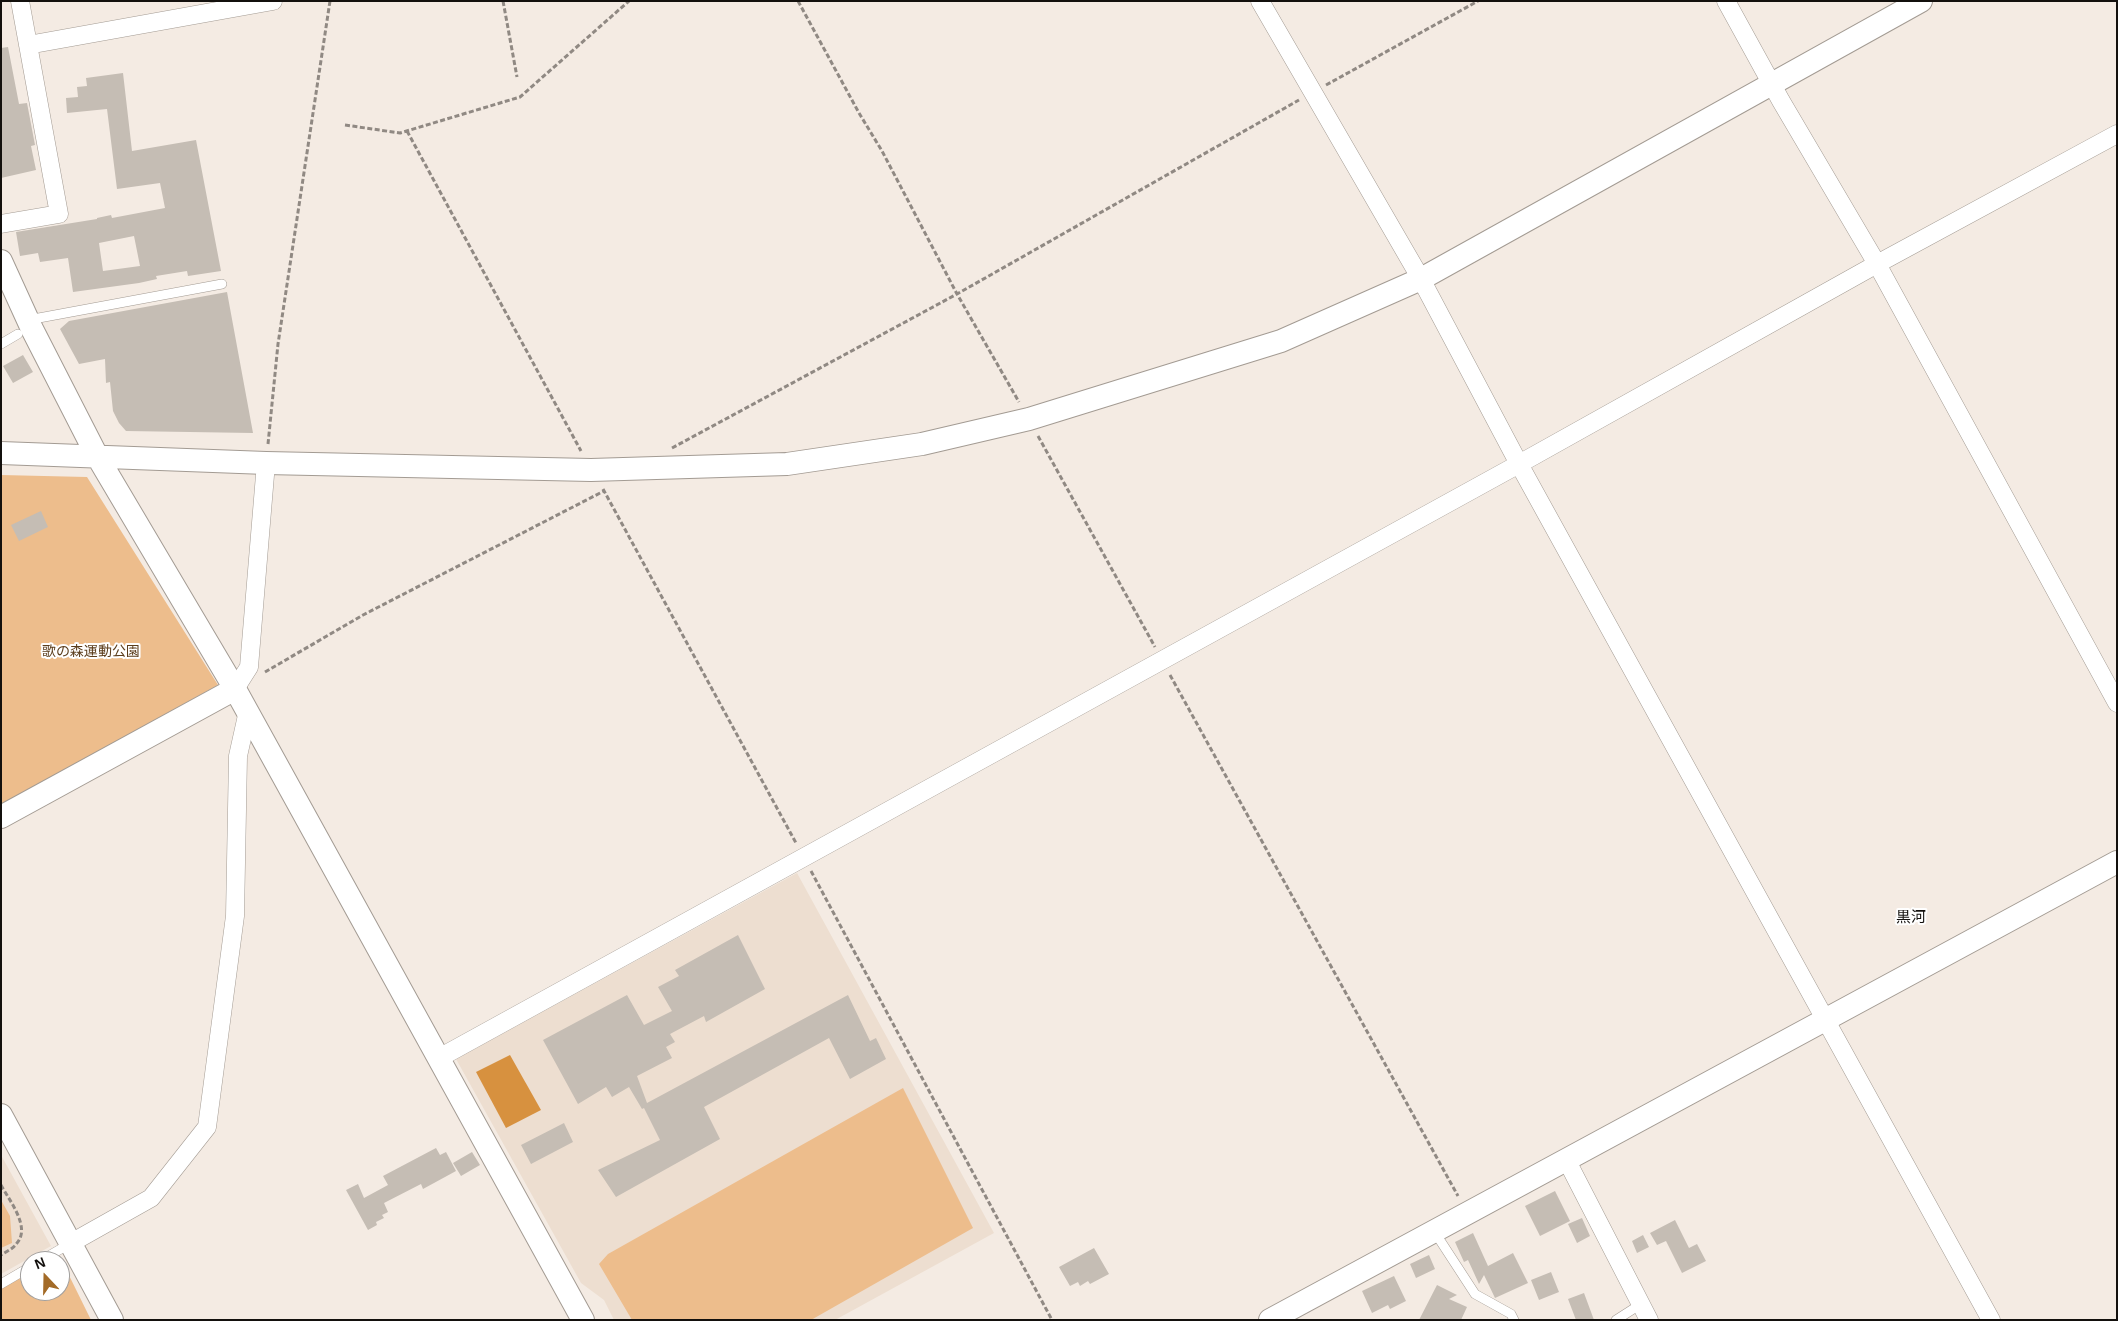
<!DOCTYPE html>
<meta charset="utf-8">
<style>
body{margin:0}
#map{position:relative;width:2118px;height:1321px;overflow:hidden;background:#f4ebe3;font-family:Helvetica,sans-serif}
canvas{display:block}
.frame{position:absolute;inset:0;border:2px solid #13100d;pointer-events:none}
.north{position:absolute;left:20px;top:1251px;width:50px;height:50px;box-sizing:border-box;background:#fff;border:1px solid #a19f9e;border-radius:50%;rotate:339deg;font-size:14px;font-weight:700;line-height:20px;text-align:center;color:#13100d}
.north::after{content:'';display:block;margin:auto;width:18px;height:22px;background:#a36b28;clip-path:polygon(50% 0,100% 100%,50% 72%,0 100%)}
</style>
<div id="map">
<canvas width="2118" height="1321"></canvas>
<div class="frame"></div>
<div class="north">N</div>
</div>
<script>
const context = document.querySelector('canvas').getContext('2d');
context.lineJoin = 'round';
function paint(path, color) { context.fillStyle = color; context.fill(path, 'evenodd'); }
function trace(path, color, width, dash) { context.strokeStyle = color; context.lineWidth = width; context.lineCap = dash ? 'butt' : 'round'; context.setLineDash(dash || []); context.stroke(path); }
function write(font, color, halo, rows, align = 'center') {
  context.font = font + ' Helvetica,"Noto Sans JP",sans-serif'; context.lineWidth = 4; context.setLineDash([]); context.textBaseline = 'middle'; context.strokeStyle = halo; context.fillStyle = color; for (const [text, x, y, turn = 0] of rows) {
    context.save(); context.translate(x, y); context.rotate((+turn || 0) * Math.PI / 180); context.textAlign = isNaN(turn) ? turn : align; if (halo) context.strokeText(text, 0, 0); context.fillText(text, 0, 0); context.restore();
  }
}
paint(new Path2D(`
 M797,873L994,1233L835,1320H614L604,1300L581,1283L456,1059Z
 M1,1155L51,1246L1,1274Z`), '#edded0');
paint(new Path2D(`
 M1,475L87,477L218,685L1,805Z
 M903,1088L973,1228L811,1320H632L599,1264L608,1254Z
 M1,1200L10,1216L12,1243L1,1248Z
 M57,1251L91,1320H1V1286L30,1268V1291H60V1261H41Z`), '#edbd8c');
paint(new Path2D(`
 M510,1055L541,1110L506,1128L476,1072Z`), '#d7913f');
paint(new Path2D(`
 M8,47L19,104L27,103L35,145L31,146L36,170L1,178V48Z
 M123,73L132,151L196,140L221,271L188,276L187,271L156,276L157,279L139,283L73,292L68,258L40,262L38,253L20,256L16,232L97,219V218L111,215L112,218L165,208L160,183L117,189L107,109L67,113L66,98L78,97L77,87L87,86L86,78ZM134,236L140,266L103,271L99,243Z
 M227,292L253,433L126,431L119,423L113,411L110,382L106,383L105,359L79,364L60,329L69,321Z
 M23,355L33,372L13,383L3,366Z
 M41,511L48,527L19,541L11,525Z
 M738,935L765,989L706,1022L704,1016L670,1034L675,1042L666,1047L672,1058L637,1076L647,1103L848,995L870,1041L876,1038L886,1059L850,1079L829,1038L704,1107L720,1139L616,1197L598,1170L660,1140L644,1108L642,1109L629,1087L612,1097L606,1087L578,1104L543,1040L627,995L644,1025L672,1011L658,987L679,976L675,970Z
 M564,1123L573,1142L531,1164L521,1145Z
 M436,1148L440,1155L446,1152L456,1171L423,1189L421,1184L384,1203L388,1212L382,1215L384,1218L376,1222L377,1225L368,1230L346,1190L358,1184L364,1198L388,1185L383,1176Z
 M472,1152L480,1165L461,1176L453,1163Z
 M1555,1191L1570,1221L1540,1236L1525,1206Z
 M1582,1218L1590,1236L1577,1243L1568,1224Z
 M1675,1220L1689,1248L1697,1244L1706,1261L1682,1273L1666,1241L1657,1245L1650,1233Z
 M1473,1233L1488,1266L1513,1253L1528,1283L1495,1298L1484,1275L1479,1284L1468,1260L1464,1262L1455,1242Z
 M1643,1235L1649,1247L1637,1253L1632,1241Z
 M1094,1248L1109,1274L1090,1284L1088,1281L1080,1286L1078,1282L1070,1286L1059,1267Z
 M1429,1255L1435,1269L1416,1278L1410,1264Z
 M1551,1272L1559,1292L1539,1300L1531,1280Z
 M1394,1276L1406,1301L1390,1309L1388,1305L1372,1313L1362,1291Z
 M1437,1285L1457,1295L1449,1299L1467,1307L1461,1320H1419Z
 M1584,1293L1594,1320H1576L1568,1299Z`), '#c5bdb4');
const service = new Path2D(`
 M28,320L222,284
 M1,344L18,334
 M1434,1231L1475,1294L1511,1314L1514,1320
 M40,1261L71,1243
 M1,1284L30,1267
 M1616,1320L1641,1304`);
const minor = new Path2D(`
 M1260,1L1421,279L1519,464L1991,1320
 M1726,1L1781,101L1877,264L2117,703
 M28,45L273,1
 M1,224L59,214L20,1
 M235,689L249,667L266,463
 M439,1058L1519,464L1877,264L2117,134
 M1566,1159L1649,1320
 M71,1243L151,1198L207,1127L235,916L238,756L248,711`);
const tertiary = new Path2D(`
 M1,261L32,329L97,456L235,689L583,1320
 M1,453L266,463L591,470L787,464L922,444L1029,419L1281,341L1421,279L1921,1
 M1,817L235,689
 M1,1115L112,1320
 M1270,1320L2117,862`);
trace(service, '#a39b93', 10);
trace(minor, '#a39b93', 19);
trace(tertiary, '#a39b93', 24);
trace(new Path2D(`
 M503,1L517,77
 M798,1L859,113L882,151L957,294L1019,402
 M1326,85L1478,1
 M345,125L400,133L520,97L629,1
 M407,131L581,451
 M1038,436L1155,647
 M268,444L278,344L330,1
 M672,448L957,294L1299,100
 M603,489L796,843
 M265,672L363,615L604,491
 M1170,675L1458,1196
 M811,871L1052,1320
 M1,1185C9,1200 31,1227 17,1243C14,1248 6,1252 1,1255`), '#908983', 3, [5, 2.5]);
trace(service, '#fff', 9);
trace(minor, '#fff', 18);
trace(tertiary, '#fff', 22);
write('14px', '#5b3d1c', '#fff', [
 ["歌の森運動公園",91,652]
]);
write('15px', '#13100d', '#fff', [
 ["黒河",1911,918]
]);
</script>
